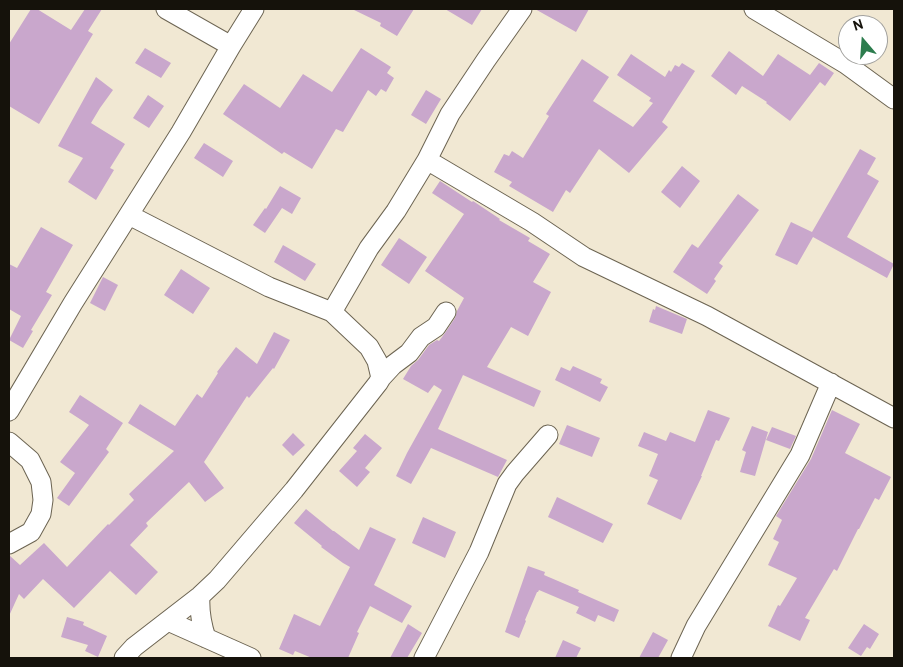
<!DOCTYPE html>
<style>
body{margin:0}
#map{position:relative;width:903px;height:667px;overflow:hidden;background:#f1e8d3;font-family:Overpass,sans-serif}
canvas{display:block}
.frame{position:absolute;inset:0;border:10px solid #15120b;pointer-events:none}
.north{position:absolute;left:838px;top:15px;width:50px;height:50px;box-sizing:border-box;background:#fff;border:1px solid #a1a09d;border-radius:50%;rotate:342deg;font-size:14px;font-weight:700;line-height:20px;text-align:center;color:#15120b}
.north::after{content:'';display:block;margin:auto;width:18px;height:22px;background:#2c7c4d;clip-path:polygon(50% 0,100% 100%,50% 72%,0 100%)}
</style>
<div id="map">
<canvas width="903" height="667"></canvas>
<div class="frame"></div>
<div class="north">N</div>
</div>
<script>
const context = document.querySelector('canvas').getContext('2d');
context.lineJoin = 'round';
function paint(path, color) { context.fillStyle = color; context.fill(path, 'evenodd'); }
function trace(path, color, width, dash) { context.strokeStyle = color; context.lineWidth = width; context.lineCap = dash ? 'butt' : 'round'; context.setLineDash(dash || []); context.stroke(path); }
paint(new Path2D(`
 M31,9H37L71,30L85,9H102L88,31L93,34L39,124L9,106V44Z
 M352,9H414L397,36L380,26L381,23Z
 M445,9H482L472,25Z
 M535,9H589L576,32Z
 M145,48L171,63L161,78L135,63Z
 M361,48L391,67L387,73L394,78L386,92L381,89L376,96L368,90L343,132L336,129L312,169L284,152L282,154L223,114L244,84L280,108L303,74L332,92Z
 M729,51L763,76L778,54L810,75L819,63L834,73L825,86L820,82L790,121L766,103L767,102L742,86L736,95L711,76Z
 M631,54L665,77L669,70L671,72L675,65L679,67L682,63L695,71L662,122L668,127L629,173L599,149L570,193L566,190L553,212L509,186L512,182L494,172L504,154L509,156L512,151L523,158L549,116L546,114L582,59L609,77L593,101L633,127L653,103L649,101L651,98L617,75Z
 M96,77L113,90L100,108L91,123L125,144L110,168L114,170L96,200L68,182L83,158L58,146Z
 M426,90L441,99L426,124L411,115Z
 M148,95L164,106L149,128L133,118Z
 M204,143L233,161L223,177L194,158Z
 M860,149L876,158L867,174L879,181L847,237L894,264L887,278L813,237L797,265L775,255L791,222L812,232Z
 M682,166L700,181L680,208L661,192Z
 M440,181L472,202L473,201L500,219L499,220L530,238L528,241L550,254L533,282L551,292L528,336L511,327L487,367L541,391L534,407L463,375L438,429L507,460L498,477L431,448L411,484L396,476L407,453L442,390L434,385L428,393L403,379L411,366L418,360L429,345L437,340L439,341L445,333L455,318L457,311L464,298L425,271L464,214L432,193Z
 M280,186L301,198L292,214L282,208L265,233L253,225L265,208L266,209Z
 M738,194L759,210L719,263L723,266L714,279L716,281L707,294L673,272L692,244L698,248Z
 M41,227L73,245L46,292L52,295L31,330L33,331L23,348L9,340L21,316L9,309V264L17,268Z
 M399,238L427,257L409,284L381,265Z
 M283,245L316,264L305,281L274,262Z
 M181,269L210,288L193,314L164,295Z
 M103,277L118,285L105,311L90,303Z
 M656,306L687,319L682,334L649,322L653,309L655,310Z
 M274,332L290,340L274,369L273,368L249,398L247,396L204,462L224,488L205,502L189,482L146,523L148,526L130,545L158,572L136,595L110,571L74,608L43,579L24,599L19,594L9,616V555L20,565L44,543L67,567L108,524L109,525L134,500L129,494L174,451L128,423L140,404L175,426L197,394L202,398L218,373L217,372L236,347L257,364Z
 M573,366L602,379L600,383L608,387L600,402L555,380L561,367L570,371Z
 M80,395L123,423L106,449L109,452L69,506L57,498L75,473L60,462L89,425L69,412Z
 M708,410L730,418L719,441L716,440L701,476H702L681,520L647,504L658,480L649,476L658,454L638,446L644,432L666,441L670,432L695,442Z
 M832,410L860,424L845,453L891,477L879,500L875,498L859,529H858L837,571L834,569L805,618L810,620L800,641L768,626L778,605L780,606L797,578L768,565L779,542L773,539L782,520L776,516L811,459Z
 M567,425L600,438L592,457L559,444Z
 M752,426L768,432L755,476L740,472L746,452L742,450Z
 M772,427L796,436L790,449L766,440Z
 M293,433L305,445L293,456L282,445Z
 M365,434L382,448L365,468L370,472L357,487L339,471L357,451L353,448Z
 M557,497L613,524L603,543L548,517Z
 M306,509L333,531H334L359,550L370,527L396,539L374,585L412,606L402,623L370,606L357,632L359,633L348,658H312L295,651L293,655L279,649L294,614L320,626L350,567L343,563L321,547L322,546L294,523Z
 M423,517L456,532L445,558L412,543Z
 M528,566L545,572L544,575L579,590L578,592L619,610L614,622L598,615L595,622L576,613L579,607L539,590L538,592H537L525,620L526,621L519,638L505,632Z
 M67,617L84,622L83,625L107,636L98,657L85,651L88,645L61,637Z
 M408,624L422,633L407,658H390Z
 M864,624L879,634L870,649L867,647L861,656L848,648Z
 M653,632L668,640L658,658H639Z
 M563,640L581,648L576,658H555Z`), '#c9a7cc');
const street = new Path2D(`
 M166,9L231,46
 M754,9L846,64L894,99
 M427,160L532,222L584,257L707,316L894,418
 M332,312L369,248L396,211L427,160L450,114L486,60L522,9
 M381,378L393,365L409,353L421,337L436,327L446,312
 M9,411L73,303L181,132L231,46L254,9
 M9,442L30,460L41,482L43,500L41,514L31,532L9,544
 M200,596C199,612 201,623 206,638
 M168,621L251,658
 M124,658L134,647L200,596L217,580L294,490L378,383L381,378L377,361L369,347L332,312L269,287L129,215
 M424,658L479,552L507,484L515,473L548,435
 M681,658L696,626L800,455L831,383`);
trace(street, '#6c6452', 21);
trace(street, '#fff', 19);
</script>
